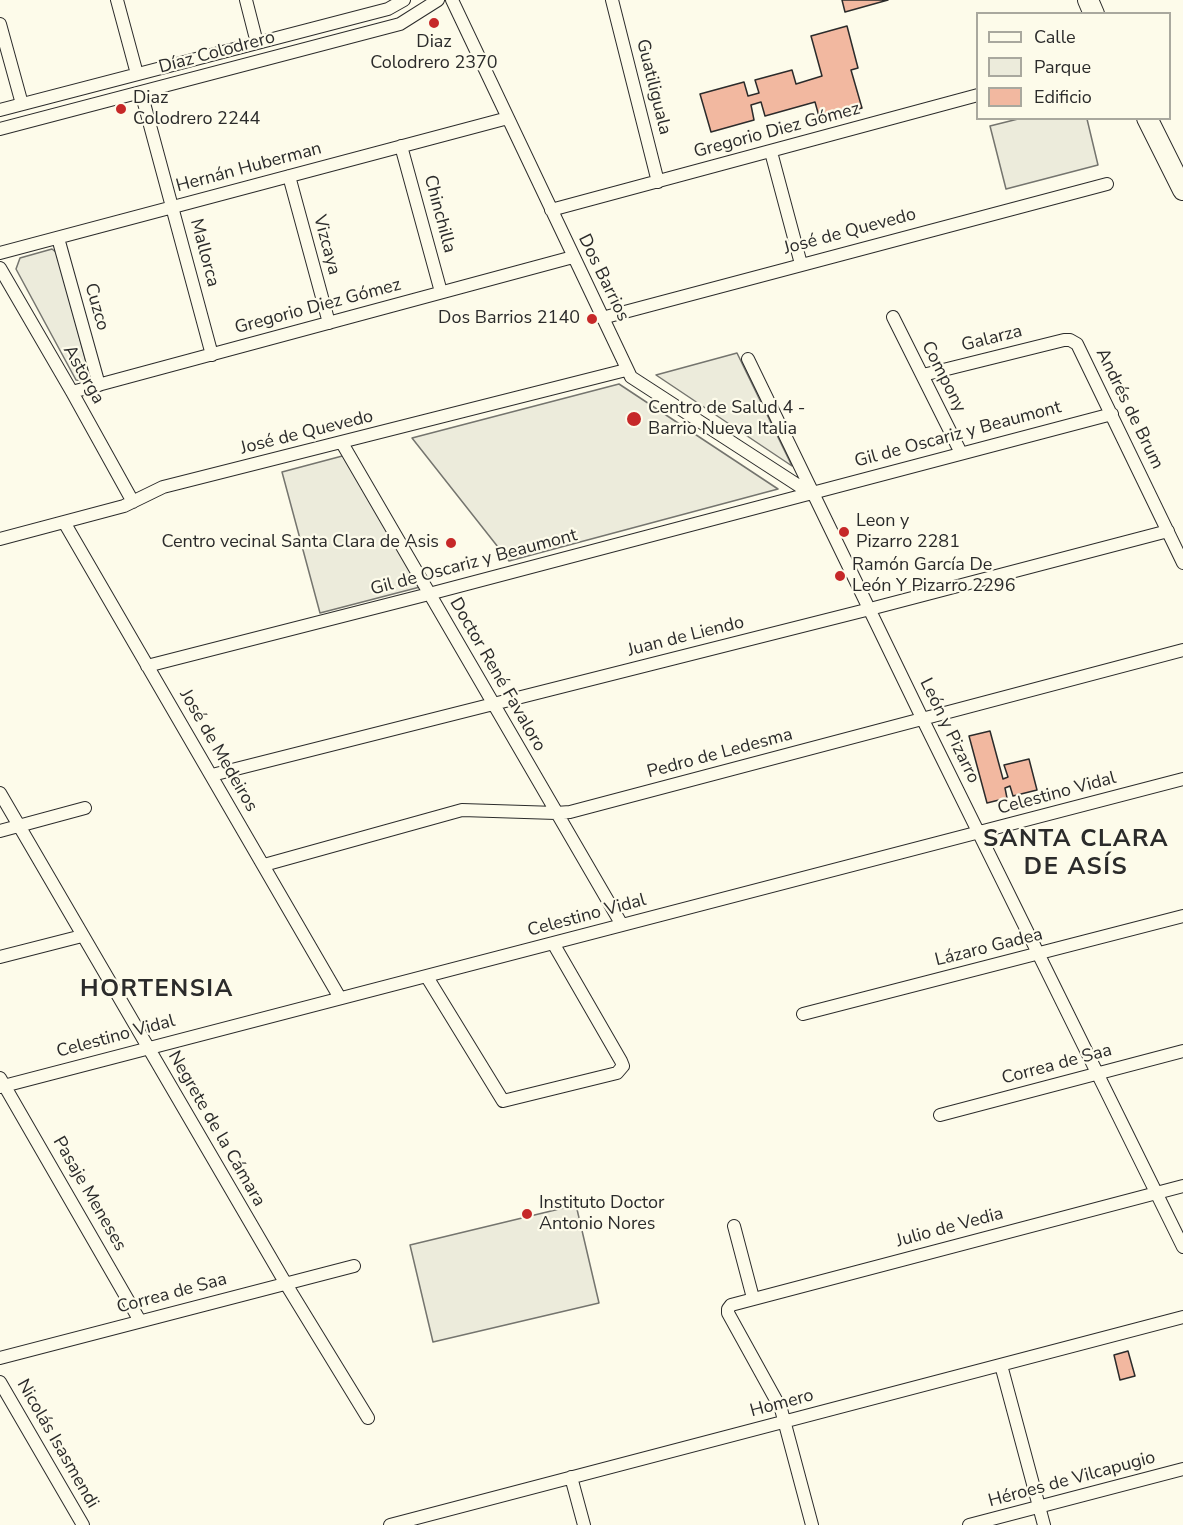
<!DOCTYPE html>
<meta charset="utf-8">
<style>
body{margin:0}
#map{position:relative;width:1183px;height:1525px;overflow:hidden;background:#fdfbea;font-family:"Nunito Sans",sans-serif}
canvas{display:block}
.legend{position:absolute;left:976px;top:12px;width:195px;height:108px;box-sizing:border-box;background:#fdfbea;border:2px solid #a9a89e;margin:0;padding:8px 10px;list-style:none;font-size:18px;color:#2b2b2b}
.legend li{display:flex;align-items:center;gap:12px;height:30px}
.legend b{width:30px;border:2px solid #a9a89e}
</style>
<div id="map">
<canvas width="1183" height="1525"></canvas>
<ul class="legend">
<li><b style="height:8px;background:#fdfbea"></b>Calle</li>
<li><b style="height:16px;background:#ecebdb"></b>Parque</li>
<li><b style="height:16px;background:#f2b8a0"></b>Edificio</li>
</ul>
</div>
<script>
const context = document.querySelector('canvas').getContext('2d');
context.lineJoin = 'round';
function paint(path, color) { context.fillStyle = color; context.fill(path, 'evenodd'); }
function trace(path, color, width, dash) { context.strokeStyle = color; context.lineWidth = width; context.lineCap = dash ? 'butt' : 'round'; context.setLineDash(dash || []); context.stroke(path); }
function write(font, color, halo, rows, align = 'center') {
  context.font = font + ' "Nunito Sans",sans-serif'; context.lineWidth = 4.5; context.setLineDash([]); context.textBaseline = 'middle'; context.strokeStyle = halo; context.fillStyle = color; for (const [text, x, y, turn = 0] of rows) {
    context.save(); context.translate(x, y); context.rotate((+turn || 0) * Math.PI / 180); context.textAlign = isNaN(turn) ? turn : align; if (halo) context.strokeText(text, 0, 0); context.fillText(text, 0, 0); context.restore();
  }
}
const green = new Path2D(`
 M1022,118L1087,119L1098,165L1006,189L990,126Z
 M52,249L57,253L90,376L85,381L76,380L16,269L20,258Z
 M737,353L792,466L656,375Z
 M619,384L778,489L509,561L412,438Z
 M346,455L420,587L320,613L282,472Z
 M576,1205L599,1303L433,1342L410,1245Z`);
paint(green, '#ecebdb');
trace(green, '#74746e', 1.5);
const building = new Path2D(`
 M842,0H888L845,12Z
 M847,26L858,68L851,70L862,108L820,120L815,102L765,116L761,102L751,105L754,120L711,132L700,94L744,82L748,96L759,93L755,80L792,70L796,84L822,76L811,36Z
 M990,731L1003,779L1008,777L1004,765L1029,759L1037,790L1013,796L1010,786L1005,788L1007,798L987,803L969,736Z
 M1128,1351L1135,1376L1120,1380L1114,1355Z`);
paint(building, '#f2b8a0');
trace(building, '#2b2b2b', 1.5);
const street = new Path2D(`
 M117,0L137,74
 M246,0L257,43
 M452,0L631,377L810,493
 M612,0L658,182
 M0,24L22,104
 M141,92L212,355
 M0,110L388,9L404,0
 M0,129L400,24L438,0
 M401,146L441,292
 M771,152L801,264
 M289,176L329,323
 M551,210L978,95
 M58,238L99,385
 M0,253L508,118
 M0,268L72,392L133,502
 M893,317L961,453
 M602,318L1107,184
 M748,359L923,720L1183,1247
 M923,375L1064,340H1070L1077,344L1183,563
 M72,392L573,257
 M342,443L622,925
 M64,522L340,998
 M0,539L124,506L163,487L626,370
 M147,666L429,594L1112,414
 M212,775L870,609L1168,531
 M0,793L286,1284L368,1418
 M0,831L85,808
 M264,865L462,810L556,813L570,812L1183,650
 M0,957L82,936
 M427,977L503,1101L617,1073L623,1066L621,1061L553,943
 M803,1014L1183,916
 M0,1078L140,1321
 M0,1087L1183,779
 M940,1115L1183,1051
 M734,1226L753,1298
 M0,1358L354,1266
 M1001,1365L1044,1525
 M0,1382L83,1525
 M571,1477L584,1525
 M390,1525L1183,1317
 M812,1525L781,1409L728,1313V1309L731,1305L1183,1186
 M969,1525L1183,1469`);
const primary = new Path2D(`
 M1088,0L1094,14
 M1147,118L1183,190`);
trace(street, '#2b2b2b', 14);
trace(primary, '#2b2b2b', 22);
trace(street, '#fdfbea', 12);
trace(primary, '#fdfbea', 20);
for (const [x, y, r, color] of [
 [434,23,6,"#c62828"],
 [121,109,6,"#c62828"],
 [592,319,6,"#c62828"],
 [634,419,8,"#c62828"],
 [844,532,6,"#c62828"],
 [451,543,6,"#c62828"],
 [840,576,6,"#c62828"],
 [527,1214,6,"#c62828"]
]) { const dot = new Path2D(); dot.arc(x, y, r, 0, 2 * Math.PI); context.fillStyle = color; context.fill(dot); trace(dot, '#fdfbea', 2); }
write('18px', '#2b2b2b', '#fdfbea', [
 ["Diaz",434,43,"center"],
 ["Colodrero 2370",434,64,"center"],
 ["Diaz",133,99],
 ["Colodrero 2244",133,120],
 ["Dos Barrios 2140",580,319,"right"],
 ["Centro de Salud 4 -",648,409],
 ["Barrio Nueva Italia",648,430],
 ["Leon y",856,522],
 ["Pizarro 2281",856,543],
 ["Centro vecinal Santa Clara de Asis",439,543,"right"],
 ["Ramón García De",852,566],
 ["León Y Pizarro 2296",852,587],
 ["Instituto Doctor",539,1204],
 ["Antonio Nores",539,1225]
], 'left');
write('18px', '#2b2b2b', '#fdfbea', [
 ["Díaz Colodrero",217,53,-15],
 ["Guatiliguala",653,87,76],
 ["Gregorio Diez Gómez",777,131,-15],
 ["Hernán Huberman",249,168,-15],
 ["Chinchilla",439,214,75],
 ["José de Quevedo",850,232,-15],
 ["Vizcaya",326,245,75],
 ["Mallorca",204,253,75],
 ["Dos Barrios",603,278,64],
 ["Cuzco",96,307,74],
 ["Gregorio Diez Gómez",318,307,-15],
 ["Galarza",992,339,-14],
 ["Astorga",83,375,60],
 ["Compony",943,377,63],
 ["Andrés de Brum",1129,409,64],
 ["José de Quevedo",307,433,-14],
 ["Gil de Oscariz y Beaumont",958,435,-15],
 ["Gil de Oscariz y Beaumont",474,563,-15],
 ["Juan de Liendo",686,637,-14],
 ["Doctor René Favaloro",497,675,60],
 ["León y Pizarro",949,731,64],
 ["José de Medeiros",218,751,60],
 ["Pedro de Ledesma",720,754,-15],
 ["Celestino Vidal",1057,794,-15],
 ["Celestino Vidal",587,916,-15],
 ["Lázaro Gadea",989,948,-14],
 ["Celestino Vidal",116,1037,-15],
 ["Correa de Saa",1057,1065,-15],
 ["Negrete de la Cámara",216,1129,60],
 ["Pasaje Meneses",89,1194,60],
 ["Julio de Vedia",950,1228,-15],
 ["Correa de Saa",172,1294,-15],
 ["Homero",782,1404,-15],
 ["Nicolás Isasmendi",57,1444,60],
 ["Héroes de Vilcapugio",1072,1480,-15]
]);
context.letterSpacing = '1.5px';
write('bold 24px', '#2b2b2b', '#fdfbea', [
 ["SANTA CLARA",1076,840],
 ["DE ASÍS",1076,868],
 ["HORTENSIA",157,990]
]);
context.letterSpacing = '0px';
</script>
